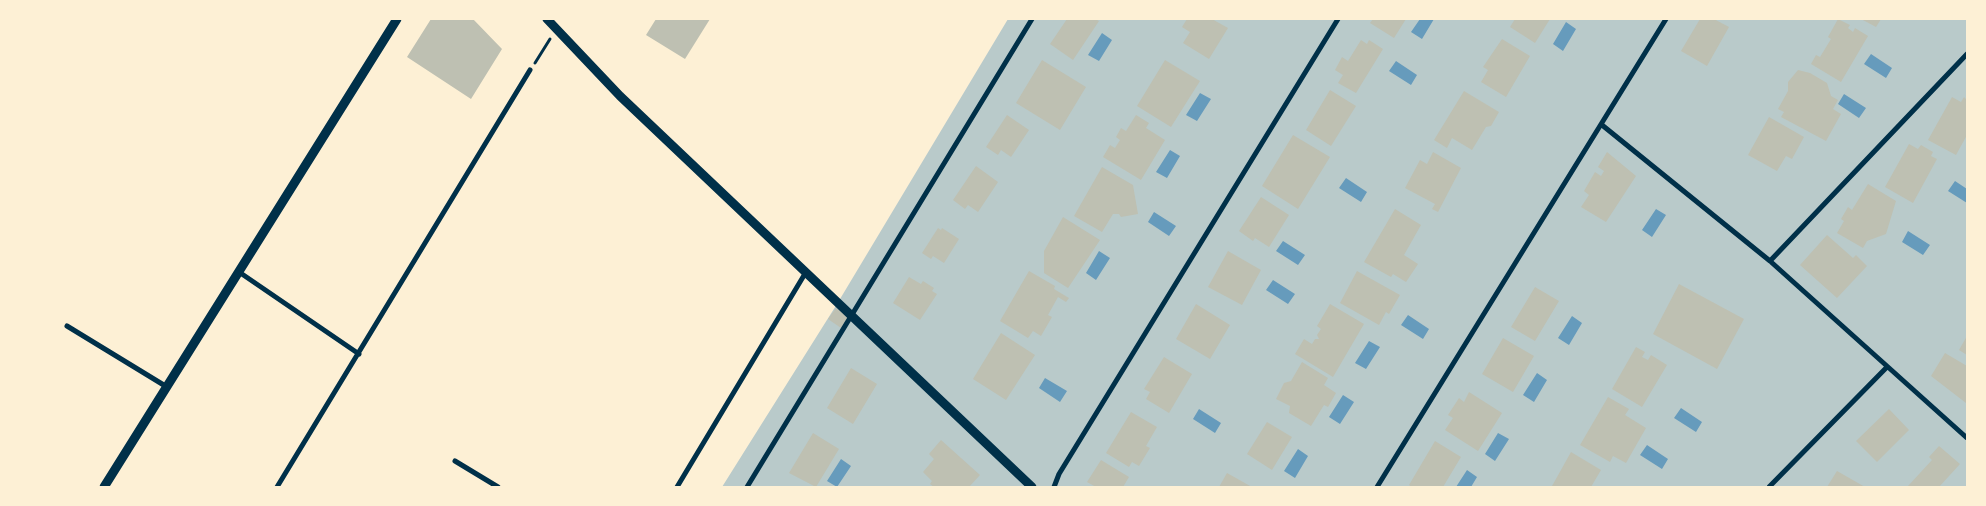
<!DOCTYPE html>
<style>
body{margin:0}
#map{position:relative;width:1986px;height:506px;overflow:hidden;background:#fdf0d5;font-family:Overpass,sans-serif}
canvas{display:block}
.frame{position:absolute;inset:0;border:20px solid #fdf0d5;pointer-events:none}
</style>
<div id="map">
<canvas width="1986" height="506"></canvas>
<div class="frame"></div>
</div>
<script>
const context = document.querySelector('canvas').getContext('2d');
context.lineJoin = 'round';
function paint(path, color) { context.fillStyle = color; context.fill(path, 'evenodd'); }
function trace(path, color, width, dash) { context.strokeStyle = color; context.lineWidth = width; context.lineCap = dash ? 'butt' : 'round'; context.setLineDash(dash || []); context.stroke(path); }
paint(new Path2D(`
 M1008,19H1967V487H722L837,304Z`), '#b9caca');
paint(new Path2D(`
 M1420,19H1434L1422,39L1411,32Z
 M1566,22L1576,29L1563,51L1553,44Z
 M1102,33L1112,40L1099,61L1088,55Z
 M1871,54L1892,68L1886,78L1864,64Z
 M1396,61L1417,75L1411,85L1389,71Z
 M1200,93L1211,99L1197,121L1186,115Z
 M1844,94L1866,108L1859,118L1838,104Z
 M1170,150L1180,156L1167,178L1156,172Z
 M1346,178L1367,192L1361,202L1339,188Z
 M1955,181L1967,189V203L1948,191Z
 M1656,209L1666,215L1652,237L1642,230Z
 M1154,212L1176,226L1169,236L1148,222Z
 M1908,231L1930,245L1923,255L1902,242Z
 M1283,241L1305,255L1298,265L1276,251Z
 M1099,251L1110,258L1096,280L1086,273Z
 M1273,280L1295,294L1288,304L1266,290Z
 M1408,315L1429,329L1423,339L1401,325Z
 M1572,316L1582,323L1569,345L1558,338Z
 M1369,341L1380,347L1366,369L1355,363Z
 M1537,373L1547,380L1534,402L1523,395Z
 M1045,378L1067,391L1060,402L1039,388Z
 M1343,395L1354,402L1340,424L1329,417Z
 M1681,408L1702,422L1696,432L1674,418Z
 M1199,409L1221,423L1215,433L1193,419Z
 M1498,433L1509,439L1495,461L1485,454Z
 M1647,445L1668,459L1662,469L1640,455Z
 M1298,449L1308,456L1295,478L1284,471Z
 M841,459L851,466L837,487L827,481Z
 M1467,470L1477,477L1471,487H1456Z`), '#669bbc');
paint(new Path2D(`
 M431,19H473L502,49L471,99L407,57Z
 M656,19H710L685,59L646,35Z
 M1067,19H1095L1099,21L1073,60L1050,44Z
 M1187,19H1212L1228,28L1209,59L1183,43L1190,32L1182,27Z
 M1373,19H1406L1394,38L1370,23Z
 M1515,19H1550L1535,43L1510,27Z
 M1700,19H1714L1729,27L1707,66L1681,51Z
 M1838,19L1850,25L1848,28L1853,32L1855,28L1868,36L1841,82L1811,64L1816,55L1820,57L1831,39L1828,37Z
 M1861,19H1881L1876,27Z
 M1502,39L1530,56L1506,97L1481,82L1488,70L1483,67Z
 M1361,40L1367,44L1369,40L1383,49L1356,93L1338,83L1343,75L1335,70L1342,57L1348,61Z
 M1042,60L1086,87L1060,130L1016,103Z
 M1165,60L1200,81L1171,127L1137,106Z
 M1798,70L1810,73L1827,83L1831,96L1838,100L1833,109L1841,114L1826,141L1781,117L1784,112L1778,109L1788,91V82Z
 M1330,90L1356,106L1331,146L1306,130Z
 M1464,91L1499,112L1491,126L1486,127L1472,150L1452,138L1447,148L1434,140Z
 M1952,97L1961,102L1964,97L1967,100V135L1956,155L1928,140Z
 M1007,115L1029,130L1011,157L1001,150L998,155L986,147Z
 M1136,115L1149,123L1146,128L1165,140L1141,180L1103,157L1110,145L1115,148L1120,140L1116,137L1121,128L1126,131Z
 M1769,117L1804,137L1792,159L1786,156L1777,171L1748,155Z
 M1293,135L1330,157L1298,209L1262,186Z
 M1909,144L1918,149L1921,145L1933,152L1931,156L1937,159L1913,203L1885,187Z
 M1433,152L1461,168L1438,212L1432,209L1435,204L1405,188L1420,160L1427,164Z
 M1607,152L1636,176L1606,222L1581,207L1589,195L1584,191L1595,172L1601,176L1604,171L1598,167Z
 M976,166L998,182L978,212L968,205L965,209L953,200Z
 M1102,167L1133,185L1138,214L1121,217L1119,214H1113L1102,232L1074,216Z
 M1868,184L1896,201L1886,234L1867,241L1863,248L1837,233L1844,221L1841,219L1848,207L1852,210Z
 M1261,197L1289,215L1269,247L1255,238L1253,241L1239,231Z
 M1395,209L1421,225L1404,255L1418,264L1406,282L1393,274L1391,277L1364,262Z
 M1063,217L1100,240L1068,288L1044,273V251Z
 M938,228L941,230L942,228L959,239L944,263L933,256L931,259L922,253Z
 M1827,235L1853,258L1856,255L1867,266L1837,298L1800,265Z
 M1228,251L1261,270L1242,305L1208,287Z
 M1029,271L1055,286L1054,289L1069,298L1066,302L1058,297L1048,315L1052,317L1041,336L1033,331L1028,338L1000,321Z
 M1357,271L1400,295L1389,314L1386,312L1379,325L1340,303Z
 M909,277L921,284L923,281L934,288L932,291L937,294L920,320L893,303Z
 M1679,284L1744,319L1717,369L1653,334Z
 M1535,287L1559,301L1535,341L1511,327Z
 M1196,304L1230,325L1210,359L1176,339Z
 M1330,304L1364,324L1333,377L1295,354L1304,339L1312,344L1315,339H1319L1317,335L1321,329L1317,326Z
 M836,308L849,316L841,328L828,319Z
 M1001,333L1035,355L1006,400L973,379Z
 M1967,336V355L1959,350Z
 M1503,338L1534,356L1513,392L1482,374Z
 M1636,347L1645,352L1642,357L1648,360L1651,355L1667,365L1642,407L1612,389Z
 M1945,353L1967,366L1966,403L1931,376Z
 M1164,357L1192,374L1169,413L1146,399L1150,392L1144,389Z
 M1302,362L1328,378L1324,385L1336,393L1328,407L1324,405L1311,426L1289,413L1290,406L1276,399L1284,383L1291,381Z
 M851,368L877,384L853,424L827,408Z
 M1469,392L1502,413L1478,451L1445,430L1453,418L1448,415L1459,398L1464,402Z
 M1608,397L1629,409L1625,415L1646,428L1626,463L1613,456L1610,462L1580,445Z
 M1889,409L1909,430L1877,462L1856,441Z
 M1131,412L1157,427L1146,446L1150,448L1139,466L1132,462L1129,467L1106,453Z
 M1267,422L1292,437L1272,470L1247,454Z
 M813,433L839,449L816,487L789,473Z
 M941,440L980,475L969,487H934L930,484L932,481L923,472L934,459L929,454Z
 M1435,441L1461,457L1443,487H1412L1409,485Z
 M1939,446L1960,464L1939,487H1910L1908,486L1932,460L1929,457Z
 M1571,452L1601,470L1591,487L1552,486Z
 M1101,460L1129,477L1123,487H1096L1087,482Z
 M1837,471L1865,487H1827Z
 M1227,473L1252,487H1219Z`), '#bec0b2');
trace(new Path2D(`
 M535,63L550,39`), '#003049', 3);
trace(new Path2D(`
 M1602,125L1770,261L1967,438
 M1770,261L1967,54
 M239,272L359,354
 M67,326L167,387
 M455,461L498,487
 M277,487L530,70
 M677,487L806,272
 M747,487L1032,19
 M1054,487L1059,474L1338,19
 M1377,487L1666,19
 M1769,487L1887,367`), '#003049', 5);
trace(new Path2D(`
 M547,19L620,96L1032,487
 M104,487L397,19`), '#003049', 9);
</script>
